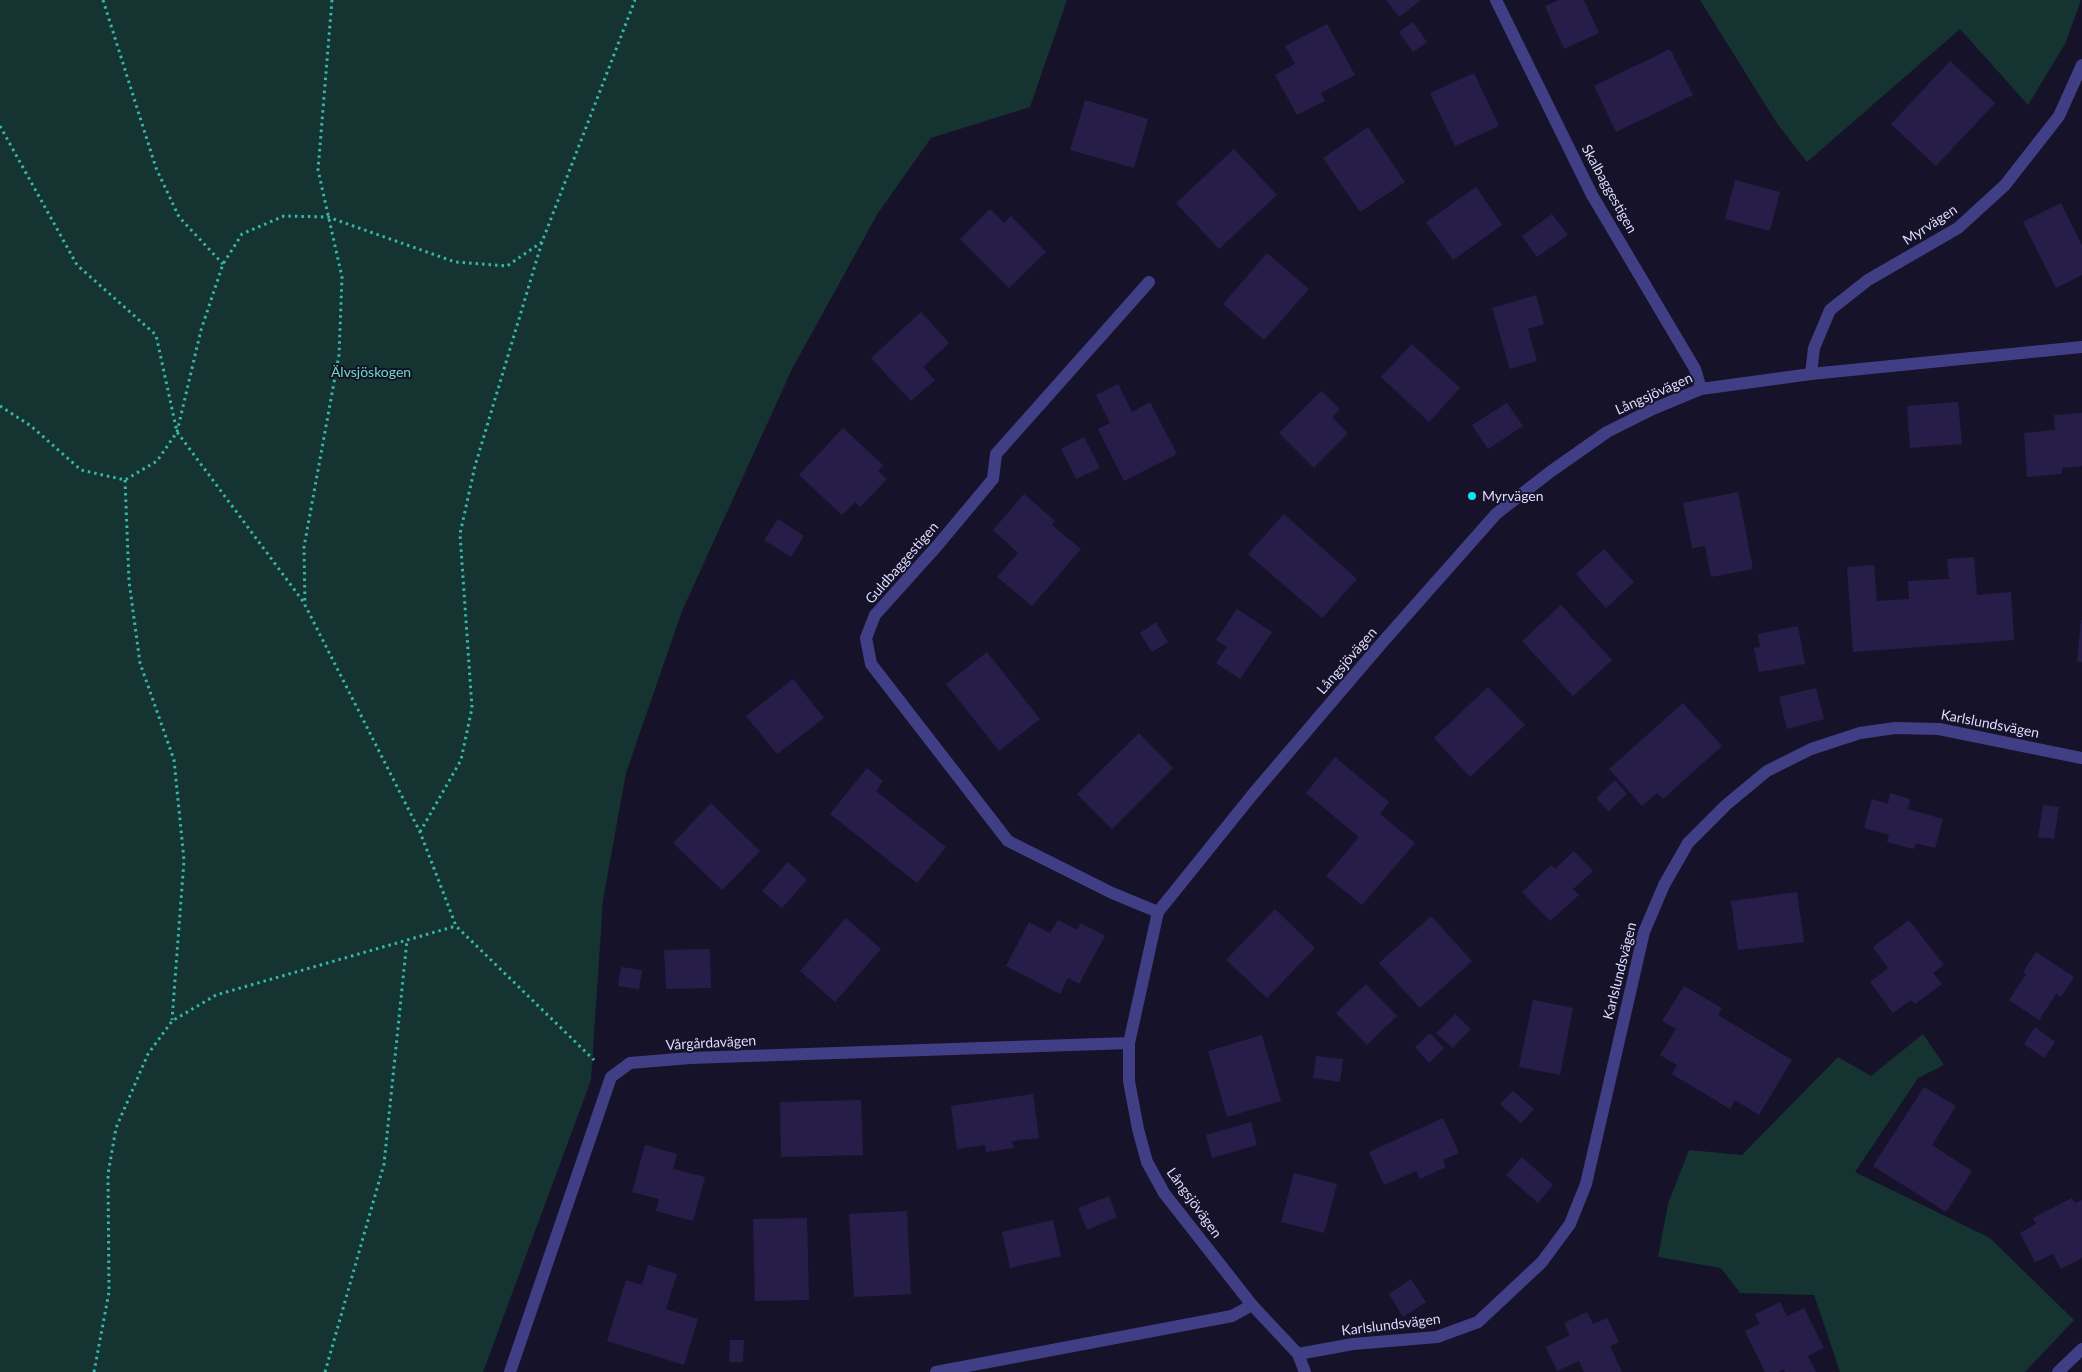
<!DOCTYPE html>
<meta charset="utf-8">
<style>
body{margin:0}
canvas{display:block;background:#151229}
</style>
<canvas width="2082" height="1372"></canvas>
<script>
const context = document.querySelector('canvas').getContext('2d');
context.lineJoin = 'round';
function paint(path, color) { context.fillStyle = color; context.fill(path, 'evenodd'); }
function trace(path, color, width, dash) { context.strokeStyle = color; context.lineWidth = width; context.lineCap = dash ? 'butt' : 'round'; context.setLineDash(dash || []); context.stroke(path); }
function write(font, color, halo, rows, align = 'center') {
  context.font = font + ' Lato,sans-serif'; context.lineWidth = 4; context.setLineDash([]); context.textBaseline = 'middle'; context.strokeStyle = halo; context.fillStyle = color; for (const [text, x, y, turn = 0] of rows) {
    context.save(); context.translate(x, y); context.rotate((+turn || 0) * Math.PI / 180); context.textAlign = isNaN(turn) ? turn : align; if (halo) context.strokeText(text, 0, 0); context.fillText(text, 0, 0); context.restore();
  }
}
paint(new Path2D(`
 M0,0H1067L1030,107L931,138L878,213L792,369L682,611L626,773L603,900L591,1080L483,1372H0Z
 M1700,0H2081L2065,44L2028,105L1960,29L1807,162L1776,122Z
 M1923,1034L1944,1065L1918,1078L1855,1172L1990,1238L2074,1320L2025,1372H1840L1814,1295L1740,1293L1721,1268L1658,1257L1668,1204L1689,1150L1742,1155L1838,1057L1871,1076Z`), '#153331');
paint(new Path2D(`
 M1386,0H1421L1399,17Z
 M1559,0H1584L1599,33L1564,49L1545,6Z
 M1413,22L1427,42L1413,52L1399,32Z
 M1327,24L1355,75L1321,93L1325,101L1297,115L1275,75L1295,64L1285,46Z
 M1670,49L1693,95L1616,132L1594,86Z
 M1950,61L1995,103L1936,166L1891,124Z
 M1474,73L1499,126L1455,146L1430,93Z
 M1085,100L1148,119L1134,168L1070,150Z
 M1368,127L1405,182L1360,212L1323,158Z
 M1234,149L1277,195L1219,249L1176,203Z
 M1735,180L1780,192L1770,231L1725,219Z
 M1476,187L1502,225L1453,260L1426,222Z
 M2061,203L2082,245V275L2056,288L2023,222Z
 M990,209L1004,223L1011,216L1046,252L1009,288L960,239Z
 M1552,214L1568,235L1537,257L1522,236Z
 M1267,253L1309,289L1264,340L1223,304Z
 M1536,295L1544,324L1528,329L1537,361L1510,369L1492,308Z
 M921,312L949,343L923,367L935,380L911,401L871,358Z
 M1412,344L1460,388L1429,422L1381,377Z
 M1118,384L1132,412L1150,402L1177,454L1124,481L1098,429L1110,423L1096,395Z
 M1321,391L1340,409L1332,417L1348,433L1314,468L1279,433Z
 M1958,402L1962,444L1910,448L1907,406Z
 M1507,403L1523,426L1488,449L1472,425Z
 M2082,413V466L2062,468V474L2027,477L2024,433L2055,430L2054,415Z
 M843,428L883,465L878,471L887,479L860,507L855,502L842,515L799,475Z
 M1084,437L1100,468L1076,479L1061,449Z
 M1738,492L1753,569L1711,577L1705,546L1692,548L1683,503Z
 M1024,494L1055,521L1052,525L1081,549L1032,606L997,577L1018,553L993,530Z
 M1284,514L1357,579L1322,618L1248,554Z
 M778,519L804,536L791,557L764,540Z
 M1604,549L1634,582L1606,608L1576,574Z
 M1974,557L1977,595L2011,592L2014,640L1853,652L1847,567L1874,565L1877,601L1909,599L1908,581L1949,579L1947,559Z
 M1561,605L1612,660L1573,696L1522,641Z
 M1237,609L1272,632L1240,679L1216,663L1227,647L1216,640Z
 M2081,620H2082V662H2077Z
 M1156,622L1168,642L1152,652L1140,633Z
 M1798,626L1805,664L1759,672L1754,648L1760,647L1758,634Z
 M987,652L1040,719L999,751L946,684Z
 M793,679L824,718L777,754L746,716Z
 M1488,687L1525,725L1470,777L1434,738Z
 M1816,688L1824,719L1787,729L1779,697Z
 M1683,703L1722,746L1663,799L1657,793L1642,806L1609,769Z
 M1139,733L1173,768L1112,829L1077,794Z
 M1335,757L1389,802L1380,814L1415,843L1362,905L1326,876L1359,837L1306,793Z
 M867,768L883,781L876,791L946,847L917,883L830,814Z
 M1615,780L1627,794L1609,811L1596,798Z
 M1890,793L1910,799L1908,809L1943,819L1935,848L1916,843L1914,849L1887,842L1889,835L1864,828L1872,799L1888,804Z
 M711,803L760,851L722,890L673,843Z
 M2043,805L2059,807L2054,839L2038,837Z
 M1574,851L1593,871L1573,889L1579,895L1550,921L1522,892L1551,865L1555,869Z
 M788,862L807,880L782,908L762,891Z
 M1797,892L1804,942L1738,950L1731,901Z
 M1275,909L1315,948L1267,998L1226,960Z
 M1431,916L1472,961L1420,1008L1379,963Z
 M846,918L881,949L835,1002L800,971Z
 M1058,920L1077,930L1081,923L1105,936L1079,984L1068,978L1060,994L1006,966L1029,922L1050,933Z
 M1909,920L1944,965L1933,973L1942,984L1915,1004L1911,1000L1893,1013L1870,982L1888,968L1873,947Z
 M710,949L711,988L666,989L664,950Z
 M2036,952L2074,977L2061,997L2056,994L2039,1020L2009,1000L2026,974L2023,972Z
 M621,967L642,970L639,989L618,986Z
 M1366,984L1397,1016L1367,1045L1336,1013Z
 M1684,986L1722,1008L1718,1015L1792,1060L1759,1115L1735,1100L1730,1109L1672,1074L1677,1065L1660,1055L1676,1029L1662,1021Z
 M1533,1000L1573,1008L1560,1075L1519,1067Z
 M1455,1014L1471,1029L1453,1048L1436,1033Z
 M2035,1027L2055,1042L2044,1058L2024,1044Z
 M1430,1033L1444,1048L1429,1063L1415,1047Z
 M1262,1035L1281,1101L1227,1117L1208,1051Z
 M1316,1056L1343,1059L1340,1082L1313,1078Z
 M1924,1087L1956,1106L1932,1145L1972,1171L1946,1212L1873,1166Z
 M1513,1091L1534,1109L1521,1123L1500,1104Z
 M1033,1094L1039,1138L1012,1141L1014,1148L986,1152L985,1145L957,1149L951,1106Z
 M861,1100L863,1155L781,1157L780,1102Z
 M1443,1118L1459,1153L1443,1160L1446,1167L1420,1179L1416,1171L1384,1185L1369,1152Z
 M1251,1122L1257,1145L1212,1158L1206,1135Z
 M645,1145L677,1154L673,1169L705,1177L693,1221L656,1211L659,1199L632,1192Z
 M1522,1157L1553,1185L1538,1203L1506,1175Z
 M1294,1173L1337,1184L1324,1233L1281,1222Z
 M1109,1196L1117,1217L1087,1230L1078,1208Z
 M2072,1198L2075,1203L2082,1200V1258L2061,1269L2053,1254L2035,1262L2020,1233L2036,1224L2033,1218Z
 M907,1211L911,1294L854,1297L849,1214Z
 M807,1218L809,1300L755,1301L753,1219Z
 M1053,1220L1061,1256L1010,1268L1002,1232Z
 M648,1265L677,1274L666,1309L698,1319L684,1365L607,1341L626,1280L642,1285Z
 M1411,1279L1426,1302L1403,1317L1389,1294Z
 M1780,1302L1787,1316L1804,1308L1824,1348L1808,1356L1816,1372H1785L1783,1369L1778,1372H1765L1745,1331L1760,1324L1755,1314Z
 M1587,1312L1593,1324L1607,1318L1619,1342L1610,1346L1622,1372H1584L1579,1361L1557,1371L1546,1347L1570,1335L1564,1323Z
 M730,1340H744L743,1362H729Z`), '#261e49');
trace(new Path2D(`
 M103,0L156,168L179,217L223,264
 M332,0L318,170L342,277L339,355L304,547L305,605L420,832L456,926L594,1060
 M0,126L77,265L156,335L177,432L305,604
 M0,406L31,426L81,470L125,480L157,461L177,432L201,330L223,264L242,234L284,216L328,217L455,262L507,266L542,242L635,0
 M125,480L129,581L140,663L174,760L184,860L172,1020
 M420,832L461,760L472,708L460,534L475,466L542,242
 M94,1372L109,1292L108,1174L116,1128L148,1054L172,1021L216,995L456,926
 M325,1372L384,1164L407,940`), '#35b7ac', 3, [2.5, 4]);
trace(new Path2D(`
 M936,1372L1232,1316L1252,1305`), '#403f86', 12);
trace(new Path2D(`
 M1496,0L1592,195L1695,369L1701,389
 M1149,282L996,454L993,479L937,546L875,615L866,638L871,664L1008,841L1112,893L1158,912
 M1811,374L1814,348L1830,310L1868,280L1958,228L2005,185L2059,116L2082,65
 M1298,1354L1353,1344L1437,1337L1478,1322L1542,1262L1570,1224L1586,1184L1644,932L1664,885L1688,843L1726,805L1767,771L1811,749L1860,733L1895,728L1939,729L2082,758
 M510,1372L611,1077L630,1063L690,1058L1129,1043
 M2058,1372L2082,1349`), '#403f86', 12);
trace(new Path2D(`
 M1305,1372L1298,1354L1252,1305L1164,1193L1147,1162L1138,1129L1129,1081V1043L1158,912L1253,794L1381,644L1496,514L1550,472L1607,432L1653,409L1701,389L1811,374L2082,347`), '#403f86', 12);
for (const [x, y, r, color] of [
 [1472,496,5,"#0fe4f6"]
]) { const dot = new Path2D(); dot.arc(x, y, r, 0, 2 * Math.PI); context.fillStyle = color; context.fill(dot); trace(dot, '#151229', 2); }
write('14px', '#dedbfe', '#151229', [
 ["Skalbaggestigen",1609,189,61],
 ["Myrvägen",1930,225,-33],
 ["Långsjövägen",1654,394,-24],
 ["Guldbaggestigen",902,563,-49],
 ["Långsjövägen",1347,661,-49],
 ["Karlslundsvägen",1990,724,11],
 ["Karlslundsvägen",1620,971,-76],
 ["Vårgårdavägen",711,1043,-3],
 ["Långsjövägen",1194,1203,54],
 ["Karlslundsvägen",1391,1325,-7]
]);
write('14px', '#68dcbc', '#151229', [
 ["Älvsjöskogen",371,372]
]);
write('14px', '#dedbfe', '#151229', [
 ["Myrvägen",1482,496]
], 'left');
</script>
